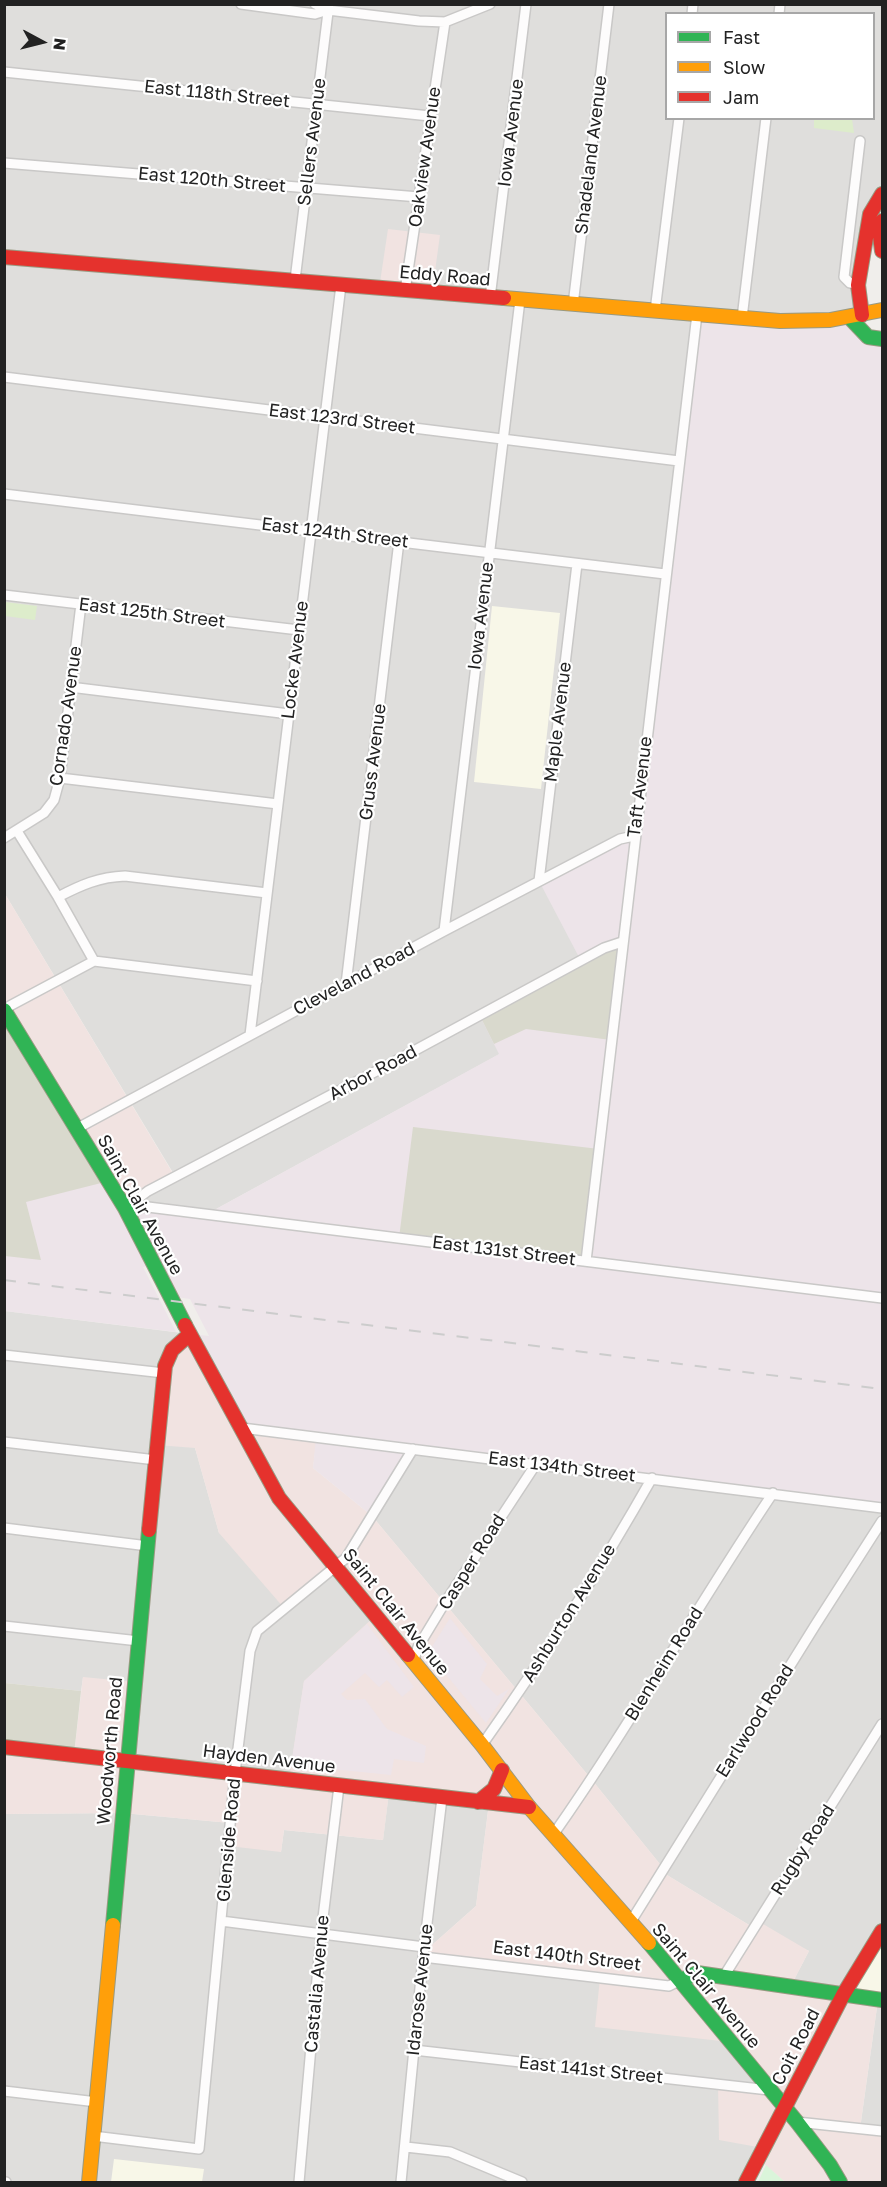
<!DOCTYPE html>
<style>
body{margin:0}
#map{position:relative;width:887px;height:2187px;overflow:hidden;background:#f0eeeb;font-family:"Golos Text",sans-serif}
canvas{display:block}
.frame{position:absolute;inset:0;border:6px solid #222;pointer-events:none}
.legend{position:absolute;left:665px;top:12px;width:210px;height:108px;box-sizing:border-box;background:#fff;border:2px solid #a7a7a7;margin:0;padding:8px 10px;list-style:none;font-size:18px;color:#222}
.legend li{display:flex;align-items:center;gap:12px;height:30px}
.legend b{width:30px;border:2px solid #a7a7a7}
.north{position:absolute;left:12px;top:12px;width:60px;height:60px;-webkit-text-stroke:4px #fff;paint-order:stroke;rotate:97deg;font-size:16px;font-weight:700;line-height:24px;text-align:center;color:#222}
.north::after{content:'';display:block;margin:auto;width:21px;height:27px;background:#222;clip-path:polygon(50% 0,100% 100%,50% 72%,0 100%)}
</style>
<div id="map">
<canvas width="887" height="2187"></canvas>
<div class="frame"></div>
<ul class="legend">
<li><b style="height:8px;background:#30b455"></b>Fast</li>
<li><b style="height:8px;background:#ff9f0a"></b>Slow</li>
<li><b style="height:8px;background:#e5322d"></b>Jam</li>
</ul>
<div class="north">N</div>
</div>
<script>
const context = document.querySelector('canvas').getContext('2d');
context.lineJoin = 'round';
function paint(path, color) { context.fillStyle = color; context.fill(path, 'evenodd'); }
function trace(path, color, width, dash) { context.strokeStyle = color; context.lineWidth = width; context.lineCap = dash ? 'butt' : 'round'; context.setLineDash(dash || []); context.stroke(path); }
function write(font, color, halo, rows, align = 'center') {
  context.font = font + ' "Golos Text",sans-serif'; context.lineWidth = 4.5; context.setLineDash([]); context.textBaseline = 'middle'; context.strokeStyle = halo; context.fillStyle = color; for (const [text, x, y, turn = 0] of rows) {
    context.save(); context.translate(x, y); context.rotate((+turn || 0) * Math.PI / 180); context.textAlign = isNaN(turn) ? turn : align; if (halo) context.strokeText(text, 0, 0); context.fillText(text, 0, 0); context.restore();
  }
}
paint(new Path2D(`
 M5,5H882V194L870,214L862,315L581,961L500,1054L207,1214L125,1208L175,1176L5,894ZM666,14H874V118H666Z
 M5,1311L190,1334L195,1448L219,1533L336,1567L375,1616L289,1780L127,1761L83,1677L81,1691L5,1683Z
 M413,1449L882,1508V1931L843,1995L790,1987L809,1951L754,1928L662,1872L663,1868L592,1780L372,1516Z
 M389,1792L489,1803L476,1906L423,1953L600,1978L730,2041L769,2090L764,2148L746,2182H5L4,1814L123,1813L230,1823L281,1852L284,1830L383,1840Z
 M878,2000H882V2131L860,2129Z`), '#dfdedc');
paint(new Path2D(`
 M388,229L440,235L432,293L379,289Z
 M5,894L175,1177L125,1208L5,1010Z
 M190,1334L317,1437L313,1468L372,1516L592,1780L664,1869L662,1872L754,1928L758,1921L809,1951L791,1986L878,2000L860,2128L882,2131V2182H785L758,2159L763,2148L719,2140L718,2084L768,2090L730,2042L595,2027L600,1978L423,1953L476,1906L489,1803L389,1792L383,1840L284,1830L281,1852L228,1846L230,1823L123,1813L5,1814L4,1747L74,1754L83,1677L135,1682L127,1761L289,1780L304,1681L375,1616L336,1567L284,1608L219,1533L195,1448L157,1445L164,1373Z`), '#f1e3e1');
paint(new Path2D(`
 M697,314L849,317L882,339V1508L413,1449L372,1516L313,1468L316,1437L242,1428L190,1334L209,1336L190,1299L170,1296L155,1265L143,1267L176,1332L5,1311L4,1010L125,1208L207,1214L499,1054L480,1016L581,961L539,881L634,836Z
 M450,1618L487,1664L480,1679L497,1696L509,1689L486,1723L428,1653Z
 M367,1624L414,1687L402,1697L387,1680L379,1687L365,1673L341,1694L347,1700L365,1699L387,1729L426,1746L424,1763L394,1759L391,1775L291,1765L304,1681Z`), '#ede4e9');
paint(new Path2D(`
 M492,606L560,613L541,789L474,782Z
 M882,1931V2000L843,1995Z
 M114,2159L204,2169L202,2182H111Z`), '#f8f7e8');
paint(new Path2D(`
 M622,942L611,1040L526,1029L494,1044L480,1016Z
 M4,1010L109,1181L26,1202L41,1260L5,1256Z
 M413,1127L599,1149L586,1261L399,1238Z
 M5,1683L81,1691L74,1754L5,1747Z`), '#d9d9cd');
paint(new Path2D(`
 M814,119H852L854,133L814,128Z
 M5,602L37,606L35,620L5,616Z`), '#ddeccb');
paint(new Path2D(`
 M766,2165L785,2182H758Z`), '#daf5da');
const street = new Path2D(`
 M241,4L315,14L328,10
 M315,4L328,10L419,21L445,22L490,4
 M692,14L693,4
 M779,14L780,4
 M4,72L430,116
 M4,163L419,197
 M295,280L329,4
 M858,285L850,283L844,277L860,141
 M405,291L445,22
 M490,298L526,4
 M573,305L609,4
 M655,311L679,118
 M742,318L766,118
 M4,377L679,461
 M4,494L665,574
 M4,595L299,630
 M70,687L289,714
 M60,778L278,804
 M17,831L58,897L94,961
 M4,838L44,813L54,800L60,778L81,604
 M539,881L577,564
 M58,897C81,885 99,877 125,876L267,893
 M444,931L520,300
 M346,984L399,541
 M4,1009L94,961L257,981
 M250,1035L341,285
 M76,1129L444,931L620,839L634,836
 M125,1208L148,1207L882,1298
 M125,1208L148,1191L386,1066L604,948L622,942
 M586,1261L697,314
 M4,1355L164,1373
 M242,1428L882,1508
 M4,1442L156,1460
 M4,1528L148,1546
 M4,1626L139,1641
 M413,1663L418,1647L444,1604L536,1464
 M482,1745C542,1660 601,1568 652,1478
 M553,1835C631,1724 697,1606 773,1493
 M221,1921L424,1947
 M630,1923L816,1624L882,1521
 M423,1957L669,1986L681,1980
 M724,1976L882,1724
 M414,2050L769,2090
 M4,2091L97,2102
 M797,2122L882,2131
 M93,2136L199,2149L235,1773L250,1651L257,1631L346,1558L413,1449
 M406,2147L450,2152L522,2182
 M4,2182H6
 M299,2182L321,1934L339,1786
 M401,2182L423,1957L442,1798`);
const fast = new Path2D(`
 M849,317L868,337L882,339
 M4,1010L125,1208L185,1325
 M113,1925L149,1530
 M649,1943L797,2122L830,2165L840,2182
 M681,1980L697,1973L882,2000`);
const slow = new Path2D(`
 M504,298L780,321L830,320L882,310
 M408,1655L482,1745L529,1807L649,1943
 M89,2182L113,1925`);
const jam = new Path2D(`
 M882,221L880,236L882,251
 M4,257L504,298
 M862,315L858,285L870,214L882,194
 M185,1325L279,1498L408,1655
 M149,1530L165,1366L172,1350L190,1334
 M4,1747L529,1807
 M478,1802L494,1789L502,1770
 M746,2182L843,1995L882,1931`);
trace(street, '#c9c8c7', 12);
trace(fast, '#999a82', 16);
trace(slow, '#999a82', 16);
trace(jam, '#999a82', 16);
trace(street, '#fdfcfc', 9);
trace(fast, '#30b455', 14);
trace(slow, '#ff9f0a', 14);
trace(jam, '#e5322d', 14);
trace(new Path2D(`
 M4,1280L882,1389`), '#ccc', 2, [12, 12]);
write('18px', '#222', '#fff', [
 ["East 118th Street",217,94,6],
 ["Iowa Avenue",511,133,-83],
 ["Sellers Avenue",312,142,-83],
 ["Shadeland Avenue",591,155,-83],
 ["Oakview Avenue",425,157,-82],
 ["East 120th Street",212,180,5],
 ["Eddy Road",445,276,5],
 ["East 123rd Street",342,419,7],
 ["East 124th Street",335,533,7],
 ["East 125th Street",152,613,7],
 ["Iowa Avenue",481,616,-83],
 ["Locke Avenue",295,660,-83],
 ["Cornado Avenue",66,716,-82],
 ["Maple Avenue",558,722,-83],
 ["Gruss Avenue",373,762,-83],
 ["Taft Avenue",640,787,-83],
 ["Cleveland Road",354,979,-28],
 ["Arbor Road",373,1073,-28],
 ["Saint Clair Avenue",140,1205,61],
 ["East 131st Street",504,1251,7],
 ["East 134th Street",562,1467,7],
 ["Casper Road",472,1562,-58],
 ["Saint Clair Avenue",396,1612,51],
 ["Ashburton Avenue",569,1613,-58],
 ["Blenheim Road",664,1664,-58],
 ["Earlwood Road",755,1721,-58],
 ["Woodworth Road",110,1751,-85],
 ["Hayden Avenue",269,1759,7],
 ["Glenside Road",229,1840,-85],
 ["Rugby Road",803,1850,-58],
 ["East 140th Street",567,1956,7],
 ["Castalia Avenue",317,1984,-85],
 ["Saint Clair Avenue",706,1986,50],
 ["Idarose Avenue",420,1990,-84],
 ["Coit Road",796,2047,-63],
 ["East 141st Street",591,2070,6]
]);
</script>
